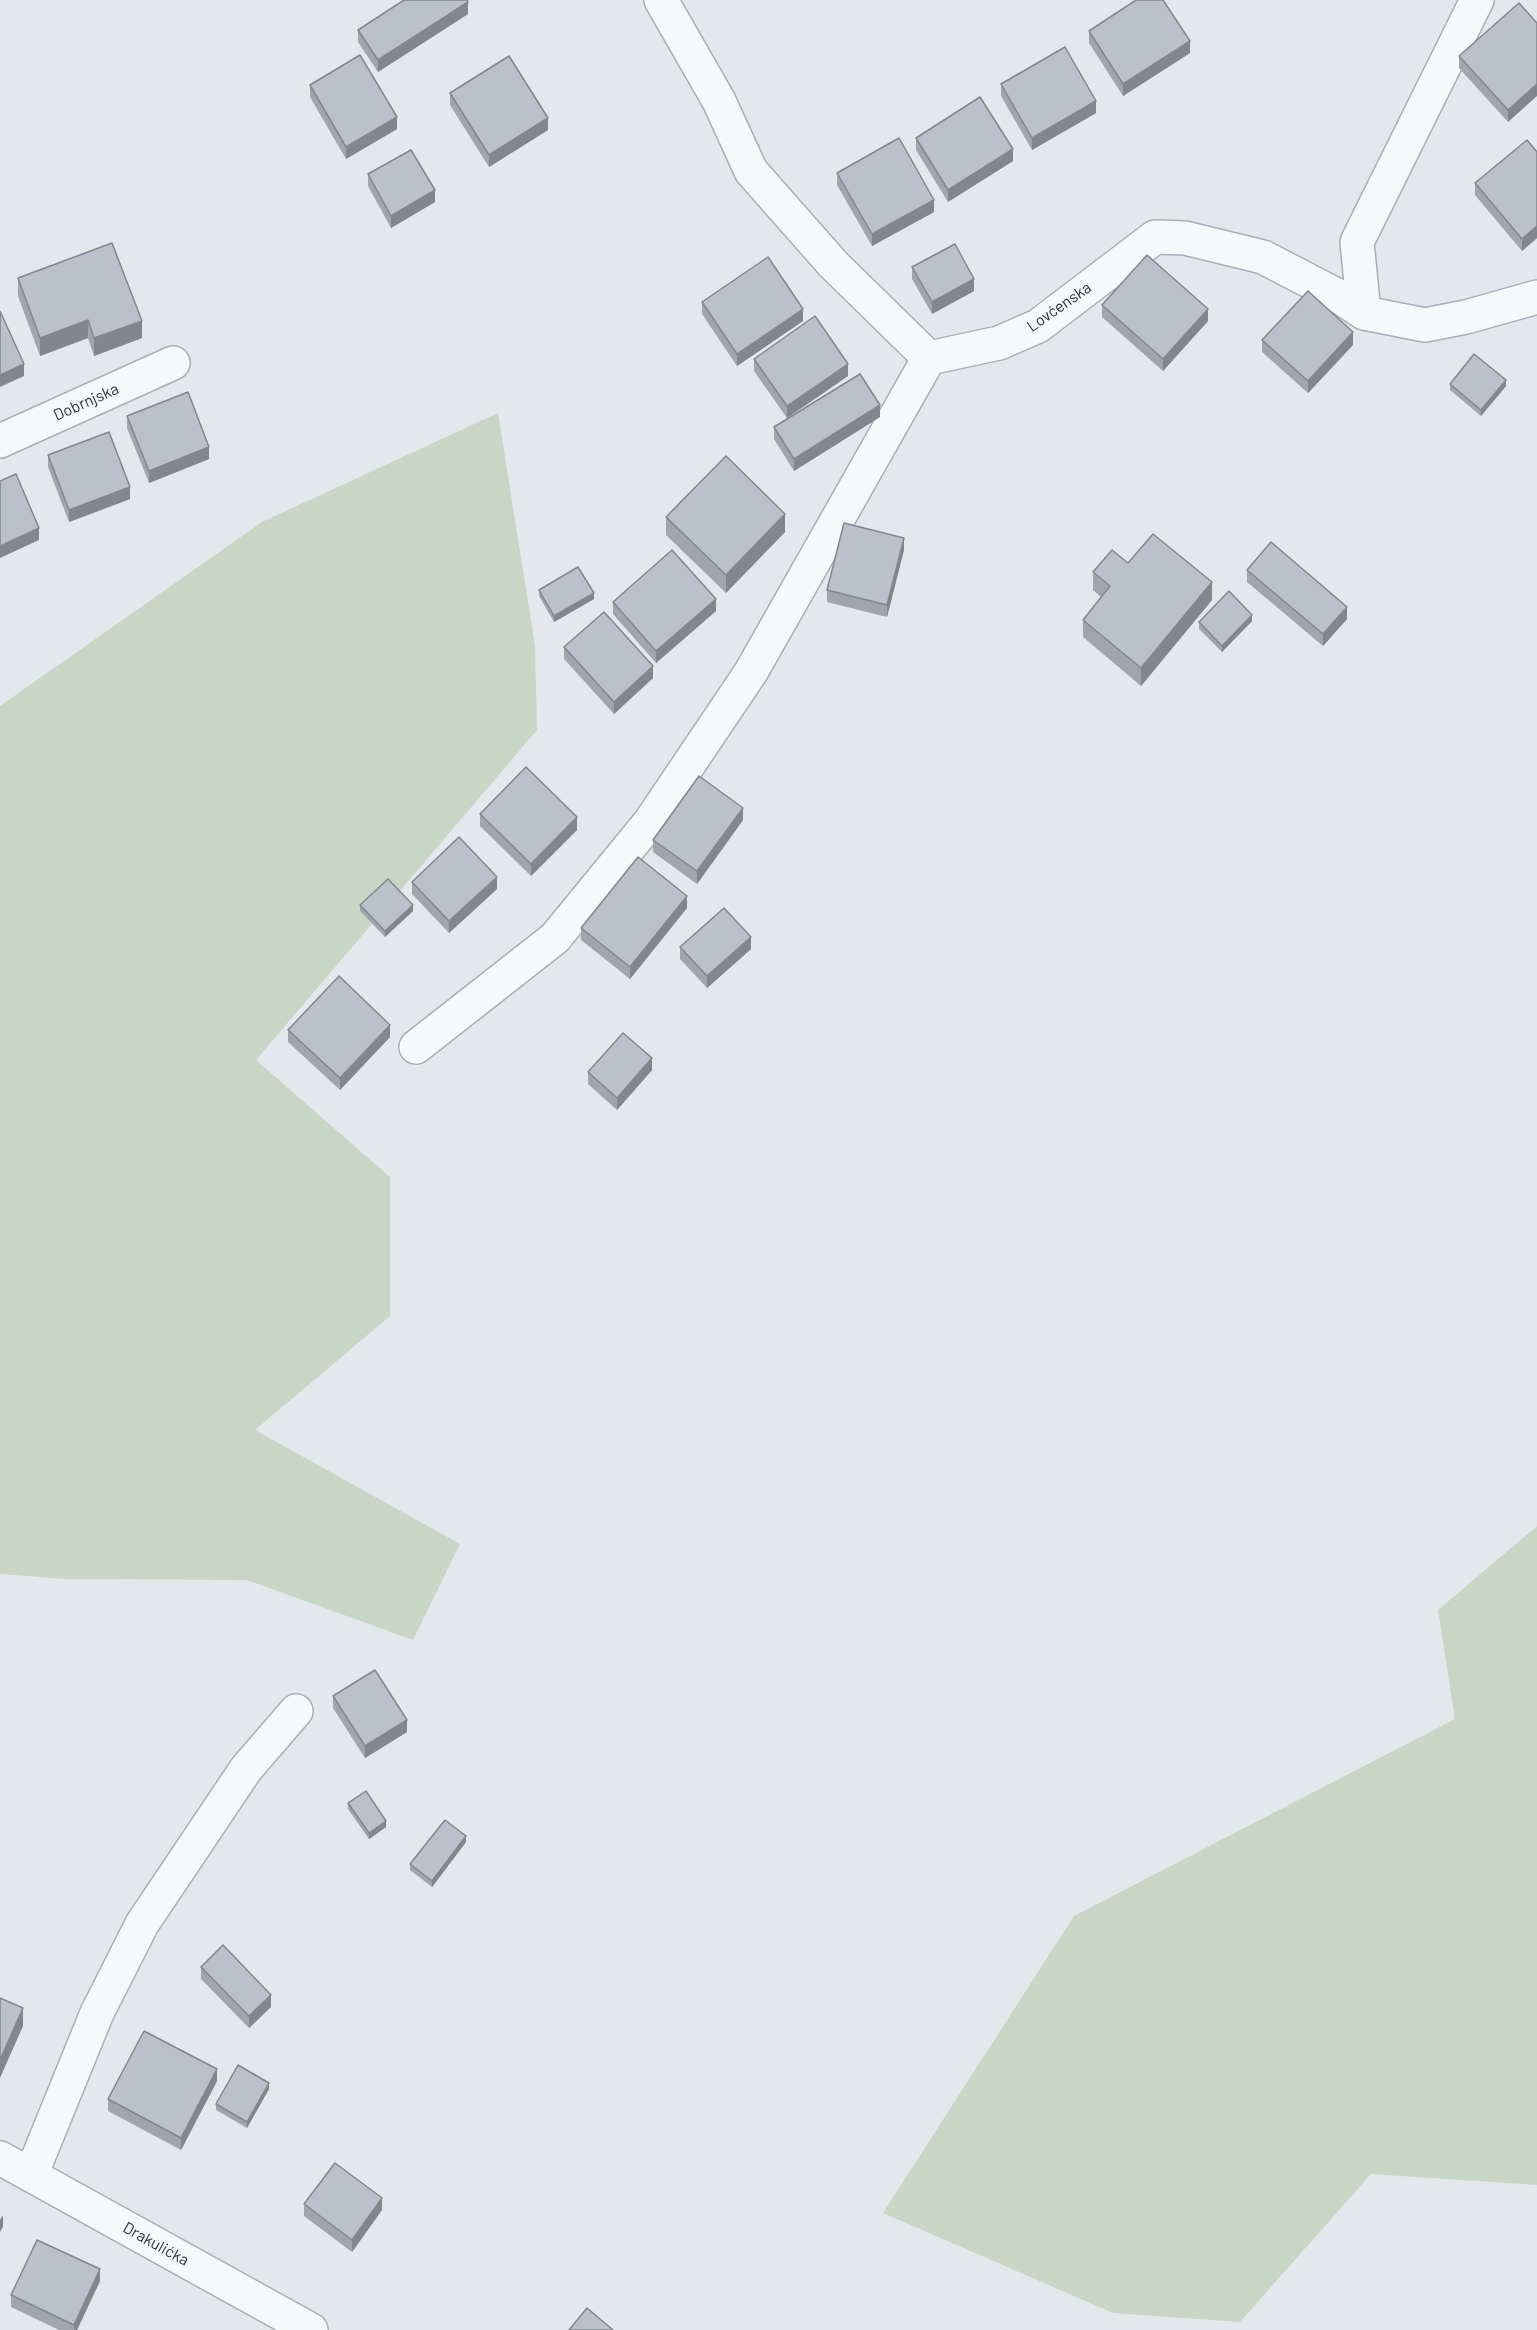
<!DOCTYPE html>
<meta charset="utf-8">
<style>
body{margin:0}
canvas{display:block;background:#e4e7ec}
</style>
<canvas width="1537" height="2330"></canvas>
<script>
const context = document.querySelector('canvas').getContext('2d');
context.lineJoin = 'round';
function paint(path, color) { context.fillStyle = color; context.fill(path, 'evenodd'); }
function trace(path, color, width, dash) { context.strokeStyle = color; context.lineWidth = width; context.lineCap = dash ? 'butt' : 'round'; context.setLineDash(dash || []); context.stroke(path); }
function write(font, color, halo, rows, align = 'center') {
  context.font = font + ' Barlow,sans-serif'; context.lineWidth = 4.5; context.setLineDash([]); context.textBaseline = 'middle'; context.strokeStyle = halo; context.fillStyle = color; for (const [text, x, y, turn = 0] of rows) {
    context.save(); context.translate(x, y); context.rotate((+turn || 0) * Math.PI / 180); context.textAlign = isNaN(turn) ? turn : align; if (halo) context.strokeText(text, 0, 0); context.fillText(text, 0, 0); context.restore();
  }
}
paint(new Path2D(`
 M498,413L535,646L537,730L256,1060L390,1177V1316L255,1430L460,1544L413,1640L247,1580L65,1579L0,1574V706L262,522Z
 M1537,1526V2185L1371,2174L1240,2322L1113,2313L883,2213L1074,1916L1455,1719L1438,1610Z`), '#c9d6c5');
const minor = new Path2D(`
 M661,0L719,101L751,171L833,264L929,358L999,343L1038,326L1155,237L1185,238L1263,257L1340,297L1364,313L1425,325L1466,317L1537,297
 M1364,313L1357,242L1477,0
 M0,441L173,363
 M416,1047L555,938L650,822L751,672L929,358
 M0,2158L311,2330
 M31,2175L97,2013L142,1924L246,1769L296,1711`);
trace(minor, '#a9aeb7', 36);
trace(minor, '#f7f8fa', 33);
paint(new Path2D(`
 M468,14L378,72L358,42V30Z
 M1537,23L1508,122L1459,68V56Z
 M1089,31L1190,53L1123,96L1089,43Z
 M1001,84L1096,113L1032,150L1001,96Z
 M310,85L397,129L346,159L310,97Z
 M450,93L548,130L489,167L450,105Z
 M916,138L1013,161L948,202L916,150Z
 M1537,152V238L1522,251L1475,195V183Z
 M837,173L934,212L872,246L837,185Z
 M368,174L435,202L391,228L368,186Z
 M912,267L974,291L932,314L912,279Z
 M18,278L142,338L94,356L88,338L40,356L18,296Z
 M702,302L803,321L737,366L702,314Z
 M1102,305L1208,321L1163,371L1102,317Z
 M1262,340L1353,345L1308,393L1262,352Z
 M754,359L848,376L787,418L754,371Z
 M1450,384L1506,386L1481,416L1450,390Z
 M127,416L209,459L149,483L127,428Z
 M880,417L794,471L774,439V427Z
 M48,455L130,499L69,522L48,467Z
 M666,517L785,532L726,593L666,535Z
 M904,550L887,617L827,602V590Z
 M1128,563L1212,600L1141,686L1083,637V620L1101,597L1093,590V572Z
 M1247,570L1347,619L1323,646L1247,582Z
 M539,590L594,599L554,622L539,596Z
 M613,602L716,611L656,663L613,614Z
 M1252,621L1222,652L1199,629V622Z
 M564,647L653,678L614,714L564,659Z
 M480,814L577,830L531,876L480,826Z
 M743,820L697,884L653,852V840Z
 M412,882L497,889L449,933L412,894Z
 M360,905L413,911L385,937L360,911Z
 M687,908L630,979L581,940V928Z
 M680,947L751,949L707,988L680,959Z
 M288,1030L390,1037L340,1090L288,1042Z
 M652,1070L617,1110L588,1084V1072Z
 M333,1696L407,1732L365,1758L333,1708Z
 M348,1803L386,1827L369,1839L348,1809Z
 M466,1842L432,1887L410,1870V1864Z
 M201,1967L271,2007L249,2028L201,1979Z
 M217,2081L181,2150L108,2111V2099Z
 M269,2089L247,2128L216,2110V2104Z
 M304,2204L382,2210L352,2252L304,2216Z
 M100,2281L77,2330H59L11,2307V2295Z`), '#a1a5ae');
paint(new Path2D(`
 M468,2V14L378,72V60Z
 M1190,41V53L1123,96V84Z
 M1537,84V96L1508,122V110Z
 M1096,101V113L1032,150V138Z
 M397,117V129L346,159V147Z
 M548,118V130L489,167V155Z
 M1013,149V161L948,202V190Z
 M435,190V202L391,228V216Z
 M934,200V212L872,246V234Z
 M1537,226V238L1522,251V239Z
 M974,279V291L932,314V302Z
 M803,309V321L737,366V354Z
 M1208,309V321L1163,371V359Z
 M88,320V338L40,356V338Z
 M142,321V338L94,356V338Z
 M1353,332V345L1308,393V381Z
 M24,364V376L0,387V375Z
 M848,364V376L787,418V406Z
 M1506,380V386L1481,416V410Z
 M880,405V417L794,471V459Z
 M209,447V459L149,483V471Z
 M130,487V499L69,522V510Z
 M785,514V532L726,593V575Z
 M39,528V540L0,558V546Z
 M904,538V550L887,617V605Z
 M1212,582V600L1141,686V668Z
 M594,593V599L554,622V616Z
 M716,599V611L656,663V651Z
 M1347,607V619L1323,646V634Z
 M1252,615V621L1222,652V646Z
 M653,666V678L614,714V702Z
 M743,808V820L697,884V871Z
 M577,817V830L531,876V864Z
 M497,877V889L449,933V921Z
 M687,896V908L630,979V967Z
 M413,905V911L385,937V931Z
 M751,937V949L707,988V976Z
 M390,1025V1037L340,1090V1078Z
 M652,1058V1070L617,1110V1098Z
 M407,1720V1732L365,1758V1746Z
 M386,1821V1827L369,1839V1833Z
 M466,1836V1842L432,1887V1881Z
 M271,1995V2007L249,2028V2016Z
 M23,2008V2026L0,2078V2060Z
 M217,2069V2081L181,2150V2138Z
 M269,2083V2089L247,2128V2122Z
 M382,2198V2210L352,2252V2240Z
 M3,2215V2227L0,2232V2220Z
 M100,2269V2281L77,2330H74V2325Z`), '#83868d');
const building = new Path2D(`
 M404,0H467L468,2L378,60L358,30Z
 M1136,0H1163L1190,41L1123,84L1089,31Z
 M1519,3L1537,23V84L1508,110L1459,56Z
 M1065,47L1096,101L1032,138L1001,84Z
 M360,55L397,117L346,147L310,85Z
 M509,56L548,118L489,155L450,93Z
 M980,97L1013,149L948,190L916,138Z
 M899,138L934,200L872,234L837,173Z
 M1527,140L1537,152V226L1522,239L1475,183Z
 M411,150L435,190L391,216L368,174Z
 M112,243L142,321L94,338L88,320L40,338L18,278Z
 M955,244L974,279L932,302L912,267Z
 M1147,255L1208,309L1163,359L1102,305Z
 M768,257L803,309L737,354L702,302Z
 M1308,291L1353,332L1308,381L1262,340Z
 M0,311L24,364L0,375Z
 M815,316L848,364L787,406L754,359Z
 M1474,354L1506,380L1481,410L1450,384Z
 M860,374L880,405L794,459L774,427Z
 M188,392L209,447L149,471L127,416Z
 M109,432L130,487L69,510L48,455Z
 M726,456L785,514L726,575L666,517Z
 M16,474L39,528L0,546V481Z
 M844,523L904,538L887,605L827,590Z
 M1153,534L1212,582L1141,668L1083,620L1110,586L1093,572L1112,550L1128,563Z
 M1271,542L1347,607L1323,634L1247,570Z
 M672,550L716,599L656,651L613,602Z
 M578,567L594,593L554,616L539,590Z
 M1229,591L1252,615L1222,646L1199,622Z
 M604,612L653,666L614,702L564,647Z
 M526,767L577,817L531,864L480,814Z
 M699,776L743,808L697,871L653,840Z
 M459,837L497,877L449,921L412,882Z
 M638,857L687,896L630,967L581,928Z
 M388,879L413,905L385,931L360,905Z
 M724,908L751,937L707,976L680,947Z
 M339,976L390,1025L340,1078L288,1030Z
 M623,1033L652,1058L617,1098L588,1072Z
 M375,1670L407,1720L365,1746L333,1696Z
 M366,1791L386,1821L369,1833L348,1803Z
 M445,1820L466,1836L432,1881L410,1864Z
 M223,1945L271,1995L249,2016L201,1967Z
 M0,1998L23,2008L0,2060Z
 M144,2031L217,2069L181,2138L108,2099Z
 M238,2065L269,2083L247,2122L216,2104Z
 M335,2163L382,2198L352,2240L304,2204Z
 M37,2240L100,2269L74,2325L11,2295Z
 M587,2308L613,2330H569Z`);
paint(building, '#bbc0ca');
trace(building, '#83868d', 1.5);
write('16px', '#2b3445', '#f4f6f9', [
 ["Lovćenska",1059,307,-35],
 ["Dobrnjska",86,402,-24],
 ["Drakulićka",156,2244,29]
]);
</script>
